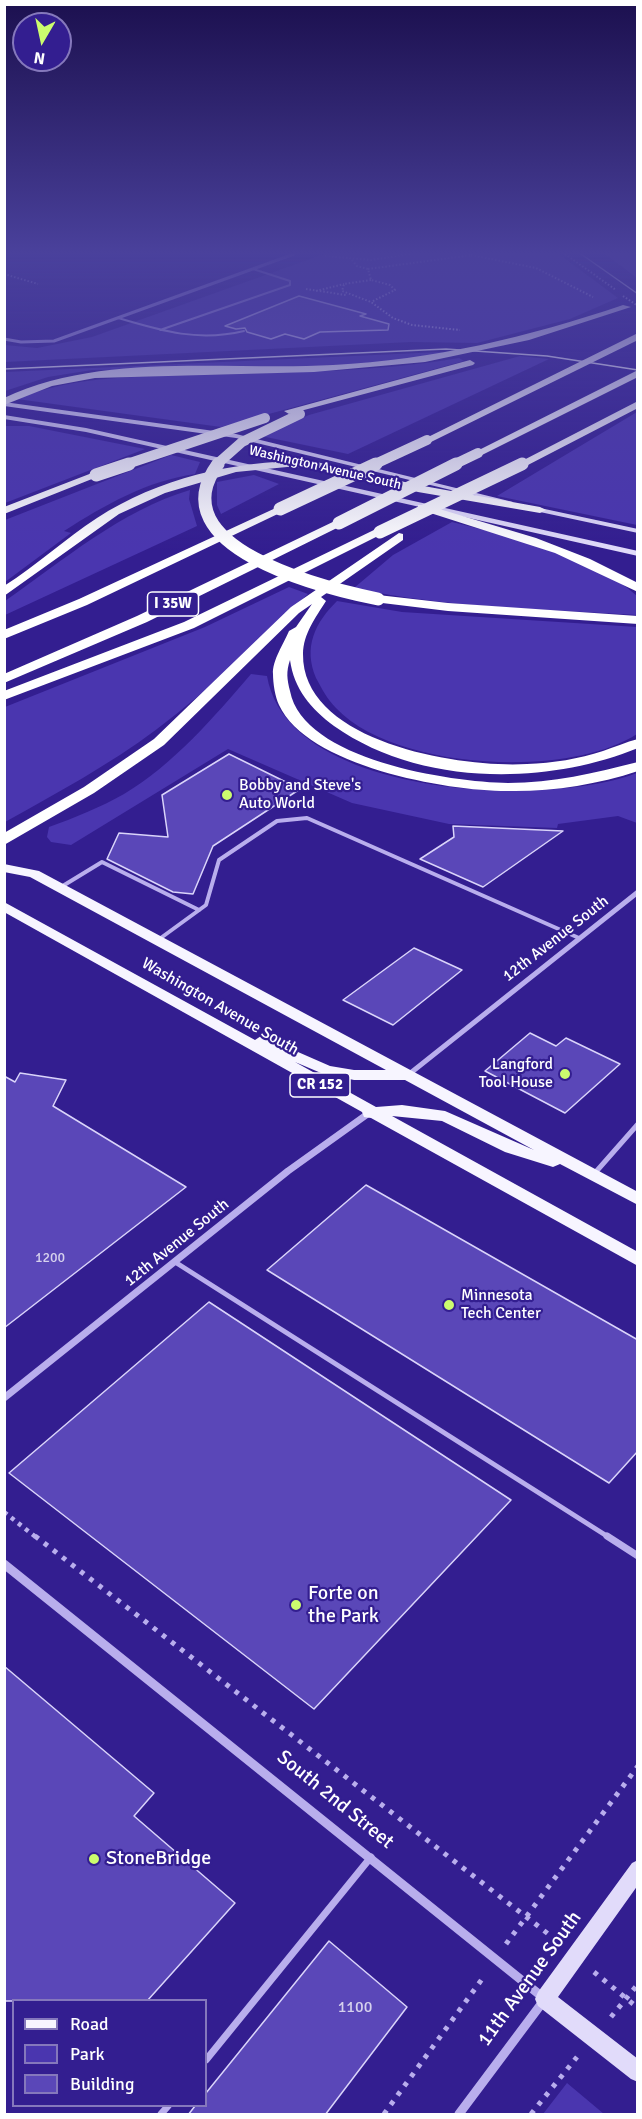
<!DOCTYPE html>
<style>
body{margin:0}
#map{position:relative;width:642px;height:2119px;overflow:hidden;background:#331e90;font-family:Signika,sans-serif}
canvas{display:block}
.frame{position:absolute;inset:0;border:6px solid #fff;pointer-events:none}
.legend{position:absolute;left:12px;top:1999px;width:195px;height:108px;box-sizing:border-box;background:#331e90;border:2px solid #8578bc;margin:0;padding:8px 10px;list-style:none;font-size:18px;color:#fff}
.legend li{display:flex;align-items:center;gap:12px;height:30px}
.legend b{width:30px;border:2px solid #8578bc}
.north{position:absolute;left:12px;top:12px;width:60px;height:60px;box-sizing:border-box;background:#331e90;border:2px solid #8578bc;border-radius:50%;rotate:189deg;font-size:16px;font-weight:700;line-height:24px;text-align:center;color:#fff}
.north::after{content:'';display:block;margin:auto;width:21px;height:27px;background:#ccfc6e;clip-path:polygon(50% 0,100% 100%,50% 72%,0 100%)}
</style>
<div id="map">
<canvas width="642" height="2119"></canvas>
<div class="frame"></div>
<ul class="legend">
<li><b style="height:8px;background:#f7f5ff"></b>Road</li>
<li><b style="height:16px;background:#4a36af"></b>Park</li>
<li><b style="height:16px;background:#5a47b8"></b>Building</li>
</ul>
<div class="north">N</div>
</div>
<script>
const context = document.querySelector('canvas').getContext('2d');
context.lineJoin = 'round';
function paint(path, color) { context.fillStyle = color; context.fill(path, 'evenodd'); }
function trace(path, color, width, dash) { context.strokeStyle = color; context.lineWidth = width; context.lineCap = dash ? 'butt' : 'round'; context.setLineDash(dash || []); context.stroke(path); }
function write(font, color, halo, rows, align = 'center') {
  context.font = font + ' Signika,sans-serif'; context.lineWidth = 4.5; context.setLineDash([]); context.textBaseline = 'middle'; context.strokeStyle = halo; context.fillStyle = color; for (const [text, x, y, turn = 0] of rows) {
    context.save(); context.translate(x, y); context.rotate((+turn || 0) * Math.PI / 180); context.textAlign = isNaN(turn) ? turn : align; if (halo) context.strokeText(text, 0, 0); context.fillText(text, 0, 0); context.restore();
  }
}
paint(new Path2D(`
 M324,254H559L618,298L570,319L477,343L411,342L5,362V345L37,348L92,337Z
 M605,254H637V278Z
 M440,352L455,353L396,361L290,368L92,370L48,377L5,391V372Z
 M520,356L549,359L348,454L261,436L309,415Z
 M459,358L464,361L221,427L17,399C78,374 143,377 209,375C293,372 376,372 459,358Z
 M637,412V525L497,496Z
 M5,426H29L145,449L5,503Z
 M171,455L200,462L195,474C146,481 105,505 64,531L71,533L5,582V520Z
 M254,475L279,484L221,514L217,505V482Z
 M190,490L189,499L197,526L5,615V601C64,560 120,511 190,490Z
 M452,522C511,537 592,554 637,596V615C543,609 447,608 354,588L393,555Z
 M289,587L308,594C259,640 211,689 157,729C109,765 57,793 5,822V707L205,627Z
 M337,601L402,612L637,627V734C568,779 394,770 336,708C327,699 322,689 316,678C303,647 315,623 337,601Z
 M251,674L267,676C288,798 546,808 637,773V823L618,816L558,824L557,828L449,824L352,803L228,749L71,845L51,842L47,837L49,827C74,818 101,807 124,794C173,765 215,716 251,674Z
 M567,2083L604,2114H543Z`), '#4a36af');
const building = new Path2D(`
 M299,296L366,314L360,316L389,324L388,330L320,332L304,339L285,334L271,339L247,332L245,328L236,329L225,326Z
 M229,754L300,789L213,846L193,894L173,892L107,859L119,833L168,837L162,795Z
 M453,826L563,831L483,887L420,859L454,837Z
 M414,948L462,970L393,1025L343,1000Z
 M530,1033L556,1046L566,1038L620,1064L565,1113L485,1071Z
 M20,1073L66,1080L53,1106L186,1187L4,1328V1076L15,1082Z
 M366,1185L638,1340V1451L609,1483L267,1270Z
 M209,1302L511,1500L314,1709L9,1473Z
 M4,1666L154,1793L134,1816L235,1903L147,2001H4Z
 M329,1941L407,2007L325,2115H188L195,2106H206V2093Z`);
paint(building, '#5a47b8');
trace(building, '#dad4fa', 1.5);
trace(new Path2D(`
 M565,254L616,290
 M471,255L536,268L593,297
 M325,256L371,260L410,254
 M352,260L357,266L368,269L371,280L390,285L395,290L371,302
 M368,269L472,255
 M4,274L38,284
 M371,280L344,284L342,291L371,302L393,318L412,325L460,330
 M306,289L346,295
 M316,291L344,284`), '#b9aeed', 2, [1.5, 2]);
trace(new Path2D(`
 M4,1512L37,1538`), '#b9aeed', 4.5, [4, 5]);
trace(new Path2D(`
 M35,1536L556,1940
 M506,1944L638,1766
 M594,1972L638,2008
 M611,2017L638,1984
 M384,2114L485,1975
 M531,2114L577,2057`), '#b9aeed', 5, [4.5, 7]);
trace(new Path2D(`
 M118,318C162,331 198,342 244,331
 M160,330L290,285V281L253,269`), '#b9aeed', 2);
trace(new Path2D(`
 M61,887L102,862L199,910
 M158,940L206,905L219,860L277,821L307,818L579,938`), '#b9aeed', 4);
trace(new Path2D(`
 M594,1174L638,1124
 M175,1262L610,1538`), '#b9aeed', 5);
trace(new Path2D(`
 M607,1536L638,1556
 M206,2060L371,1857
 M161,2114L168,2106`), '#b9aeed', 7);
trace(new Path2D(`
 M4,339L21,342L54,341L294,254`), '#b9aeed', 3);
trace(new Path2D(`
 M408,1075L638,892`), '#b9aeed', 5);
trace(new Path2D(`
 M4,1398L288,1171L369,1113`), '#b9aeed', 7);
trace(new Path2D(`
 M4,1564L545,1999L459,2114`), '#b9aeed', 9);
paint(new Path2D(`
 M4,402L236,434L513,502L509,504L236,438L4,406Z
 M4,415L86,428L638,551V556L86,432L4,419Z
 M526,505L638,529V533L526,509Z
 M638,1860V1885L558,1997L638,2059V2082L631,2079L538,2006L535,1999L538,1992L632,1863Z`), '#e1dbfa');
paint(new Path2D(`
 M4,864L39,871L638,1192V1205L560,1164L553,1167L505,1152L442,1121L392,1116L638,1252V1266L371,1118L364,1117L362,1112L4,912V902L255,1040L261,1036L266,1038L330,1066L354,1070H386L30,877L4,872ZM295,1062L321,1073L354,1080H405L534,1150L445,1111L402,1105L376,1107Z`), '#f7f5ff');
paint(new Path2D(`
 M623,305L631,307L529,340L425,362L314,372L95,378L52,386L4,405V398C103,351 227,371 333,365C433,360 528,337 623,305Z
 M638,333V340L431,442L422,440Z
 M470,360L475,363L473,365L289,414L284,411Z
 M638,370V377L482,455L473,453Z
 M638,401V408L526,466L516,464Z
 M312,461L418,485L540,507L546,510L540,513L418,492L323,468L287,467L236,472L165,493L119,514L4,596V586C37,565 65,539 97,518C160,477 238,460 312,461Z
 M92,473L102,475L4,514V507Z
 M418,505H426L536,538L590,559L638,583V592L555,553L418,509Z
 M280,506L284,507V511L87,605L4,639V630L79,599Z
 M339,519L343,521V525L147,622L4,683V674L137,616Z
 M376,529L386,532L194,628L4,700V691L184,622Z
 M399,533L403,534V540L321,597L326,601C316,617 303,634 303,654C302,743 461,768 527,764C553,763 579,759 603,751C615,747 626,742 638,739V748C545,786 419,786 334,726C311,709 294,689 290,660C286,672 287,679 290,691C303,760 450,782 508,783C553,783 594,773 638,762V771C596,785 550,792 507,791C446,791 307,766 279,705C275,697 273,683 273,674C272,661 284,643 289,631L296,627L312,604L299,613L164,745L94,793L4,845V833L84,787L154,739L291,607Z
 M378,595L448,603L638,616V624L448,611L374,602L372,599Z`), '#fff');
trace(new Path2D(`
 M581,254L638,294
 M4,369L446,349L547,356L638,370`), '#fff', 1.5);
trace(new Path2D(`
 M623,296L638,306`), '#b9aeed', 2, [1.5, 2]);
trace(new Path2D(`
 M124,465L265,418
 M216,465L242,442L300,414
 M373,465L427,440
 M453,465L478,453
 M519,465L522,464`), '#fff', 10);
trace(new Path2D(`
 M218,464C157,547 324,588 378,599
 M96,475L129,464
 M280,509L376,464
 M339,523L456,464
 M380,532L522,464`), '#fff', 13);
const sky = context.createLinearGradient(0, 0, 0, 551);
sky.addColorStop(0, '#1c104f');
sky.addColorStop(0.46, '#4a419c');
sky.addColorStop(1, '#4a419c00');
context.fillStyle = sky;
context.fillRect(0, 0, 642, 551);
for (const [x, y, r, color] of [
 [227,795,6,"#ccfc6e"],
 [565,1074,6,"#ccfc6e"],
 [449,1305,6,"#ccfc6e"],
 [296,1605,6,"#ccfc6e"],
 [94,1859,6,"#ccfc6e"]
]) { const dot = new Path2D(); dot.arc(x, y, r, 0, 2 * Math.PI); context.fillStyle = color; context.fill(dot); trace(dot, '#331e90', 2); }
write('14px', '#fff', '#331e90', [
 ["Washington Avenue South",325,468,13]
]);
write('14px', '#d6d1ed', null, [
 ["1200",50,1258]
]);
for (const [x, y, w] of [
 [173,604,51],
 [320,1085,60]
]) { const box = new Path2D(); box.roundRect(x - w / 2, y - 12, w, 24, 4.5); context.fillStyle = '#331e90'; context.fill(box); trace(box, '#fff', 1.5); }
write('bold 15px', '#fff', null, [
 ["I 35W",173,604],
 ["CR 152",320,1085]
]);
write('16px', '#fff', '#331e90', [
 ["Bobby and Steve's",239,786],
 ["Auto World",239,804],
 ["Langford",553,1065,"right"],
 ["Tool House",553,1083,"right"],
 ["Minnesota",461,1296],
 ["Tech Center",461,1314]
], 'left');
write('16px', '#fff', '#331e90', [
 ["12th Avenue South",556,939,-38],
 ["Washington Avenue South",220,1007,30],
 ["12th Avenue South",177,1243,-39]
]);
write('16px', '#d6d1ed', null, [
 ["1100",355,2008]
]);
write('20px', '#fff', '#331e90', [
 ["Forte on",308,1594],
 ["the Park",308,1617],
 ["StoneBridge",106,1859]
], 'left');
write('20px', '#fff', '#331e90', [
 ["South 2nd Street",335,1800,39],
 ["11th Avenue South",530,1979,-54]
]);
</script>
